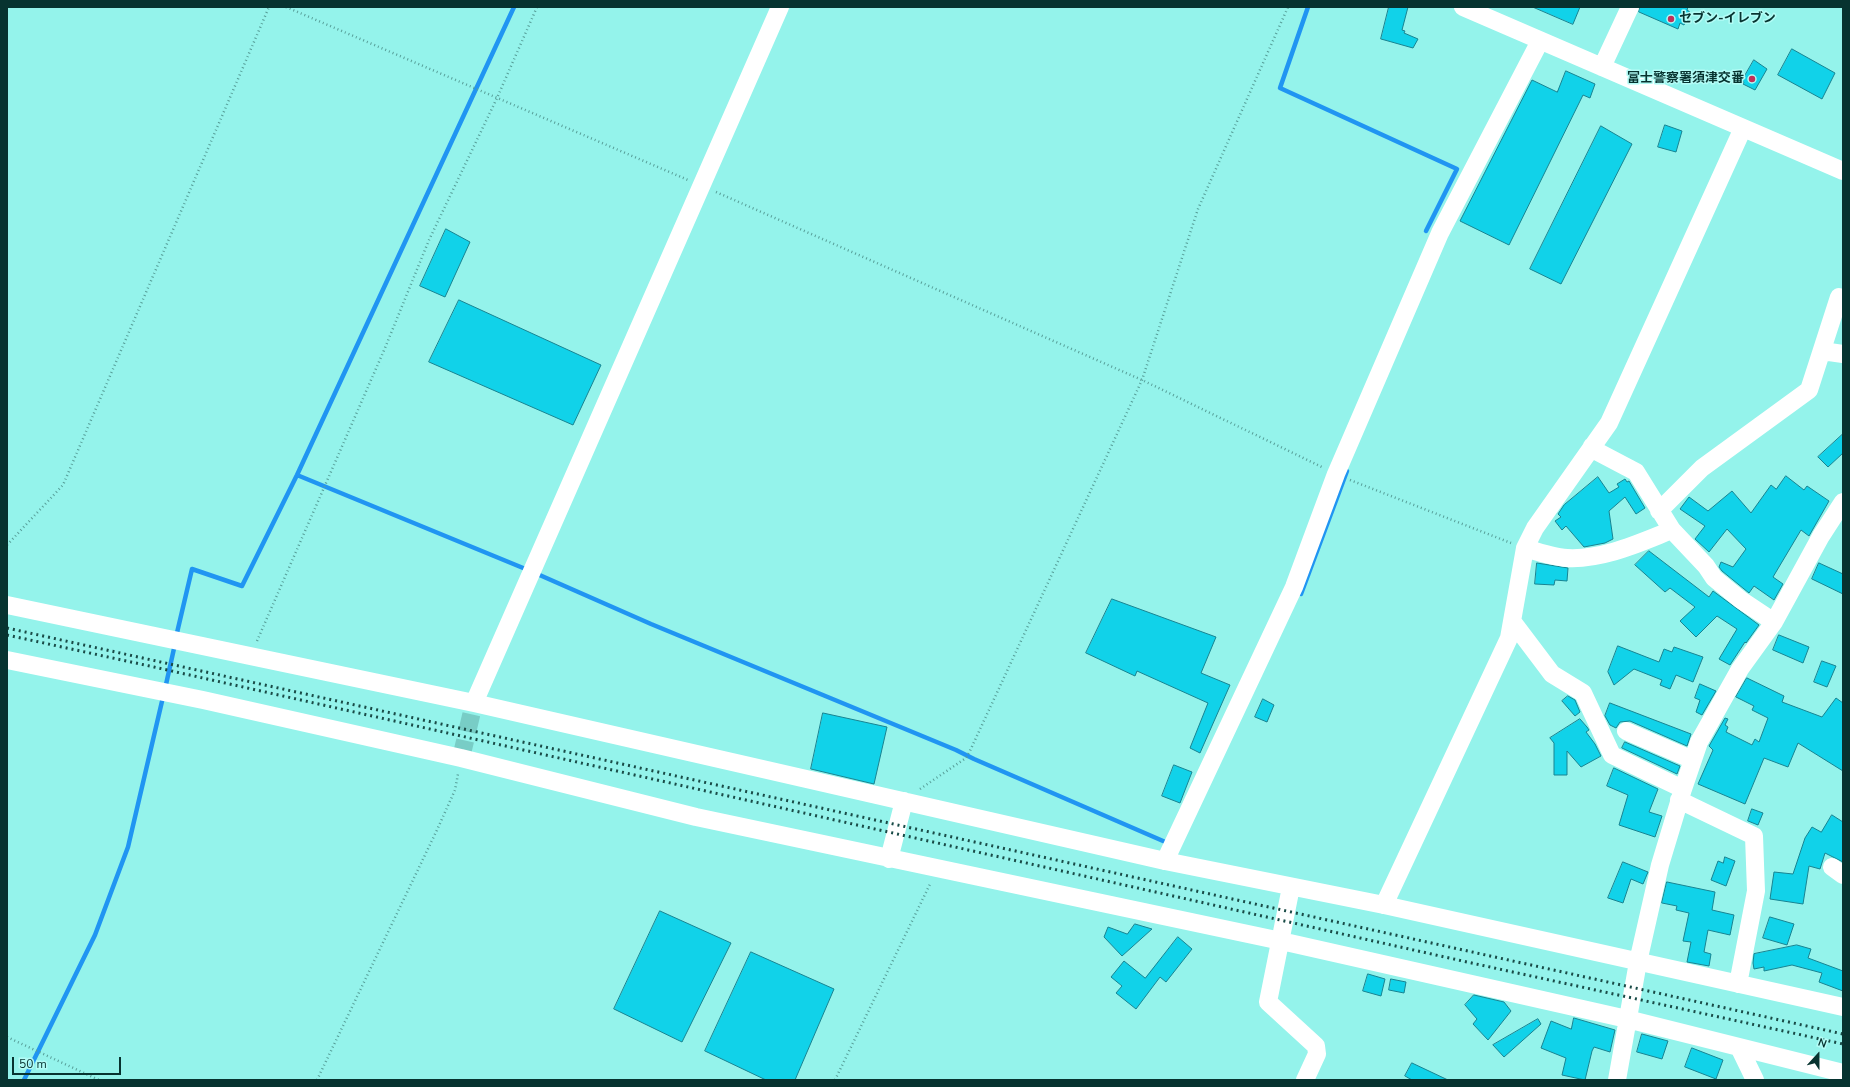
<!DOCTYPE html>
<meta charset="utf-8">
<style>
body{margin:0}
#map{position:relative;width:1850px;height:1087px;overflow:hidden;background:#94f3eb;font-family:"Nunito Sans",sans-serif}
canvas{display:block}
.frame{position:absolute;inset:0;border:8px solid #073330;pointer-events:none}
.north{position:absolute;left:1798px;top:1035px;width:40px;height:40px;-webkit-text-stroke:3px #b3fcf6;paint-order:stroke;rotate:21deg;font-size:11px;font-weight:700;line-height:16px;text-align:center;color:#073330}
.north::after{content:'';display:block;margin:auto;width:14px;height:18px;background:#073330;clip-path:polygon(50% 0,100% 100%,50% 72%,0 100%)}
.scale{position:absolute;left:12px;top:1057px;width:109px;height:18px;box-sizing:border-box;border:2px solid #073330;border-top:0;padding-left:5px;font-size:12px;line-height:14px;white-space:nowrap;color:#073330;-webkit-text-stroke:3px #b3fcf6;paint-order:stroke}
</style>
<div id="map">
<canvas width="1850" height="1087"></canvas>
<div class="frame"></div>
<div class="north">N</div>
<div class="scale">50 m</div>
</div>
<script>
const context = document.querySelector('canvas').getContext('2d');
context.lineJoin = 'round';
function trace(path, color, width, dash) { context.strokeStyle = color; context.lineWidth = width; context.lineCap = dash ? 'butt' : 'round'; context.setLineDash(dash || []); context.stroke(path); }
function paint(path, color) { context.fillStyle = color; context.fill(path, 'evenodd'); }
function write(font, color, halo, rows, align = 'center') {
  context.font = font + ' "Nunito Sans","Noto Sans JP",sans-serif'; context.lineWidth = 3; context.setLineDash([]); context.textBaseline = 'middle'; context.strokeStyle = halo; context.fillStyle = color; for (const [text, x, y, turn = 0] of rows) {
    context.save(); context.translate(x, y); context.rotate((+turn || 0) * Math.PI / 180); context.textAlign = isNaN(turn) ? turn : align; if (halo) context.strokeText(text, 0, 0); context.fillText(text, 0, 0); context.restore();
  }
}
trace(new Path2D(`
 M1308,7L1280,88L1457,169L1426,231
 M297,475L528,570
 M535,573L651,624L956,750L974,759L1170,844
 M1301,594L1347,471
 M176,637L192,569L242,586L297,475L514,7
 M165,689L175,644
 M24,1080L95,935L128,847L163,697`), '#2095f2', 4.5);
const building = new Path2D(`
 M1389,7H1408L1402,30L1405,31L1404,33L1418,39L1413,48L1381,39Z
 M1533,7H1580L1573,24Z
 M1640,7H1688L1687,10L1690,12L1684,25L1680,23L1678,29L1639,12Z
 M1792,49L1835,73L1822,99L1778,75Z
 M1754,60L1767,69L1755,90L1743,84L1744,82L1742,81Z
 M1566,71L1595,84L1590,98L1583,95L1509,245L1460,221L1532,80L1557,92Z
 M1665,125L1682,131L1676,152L1658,147Z
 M1601,126L1632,144L1561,284L1530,269Z
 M446,229L470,242L445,297L420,286Z
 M459,300L601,365L573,425L429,362Z
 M1843,434V453L1828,467L1818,457Z
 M1786,476L1804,490L1807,486L1829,501L1809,536L1801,530L1773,577L1783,584L1774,600L1754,586L1749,593L1722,571L1719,567L1721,562L1733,567L1746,549L1727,529L1709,552L1695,539L1705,526L1680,509L1689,497L1708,511L1732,491L1751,513L1771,485L1776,489Z
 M1598,477L1609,493L1619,487L1617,484L1625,479L1627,482L1629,481L1645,508L1636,514L1625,497L1609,511L1613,539L1605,543L1584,547L1566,526L1562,530L1555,521L1561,517L1558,514L1564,505Z
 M1649,551L1709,597L1713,591L1759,625L1746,643L1745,642L1730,665L1719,659L1737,629L1717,616L1696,637L1680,621L1695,607L1670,588L1665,592L1635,565Z
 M1537,563L1568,568L1567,581L1555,580L1554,585L1535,584Z
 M1819,563L1843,574V594L1812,579Z
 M1112,599L1216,637L1201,673L1230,685L1200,753L1190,748L1208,703L1137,671L1135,676L1086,653Z
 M1779,635L1809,647L1803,663L1773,650Z
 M1618,646L1659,662L1664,649L1672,652L1674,647L1703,657L1693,682L1676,675L1670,689L1660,685L1662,680L1634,669L1614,685L1608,672Z
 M1822,661L1836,666L1827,687L1814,682Z
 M1747,678L1784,696L1782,702L1822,717L1836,698L1843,703V771L1798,743L1788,767L1764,758L1745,804L1698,784L1713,750L1709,746L1725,718L1728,719L1725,725L1728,727L1726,732L1752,745L1755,739L1759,742L1768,718L1752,710L1754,706L1736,697Z
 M1700,684L1716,691L1702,715L1696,712L1700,700L1695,698Z
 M1568,696L1575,700L1580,712L1575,716L1562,701Z
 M1263,699L1274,705L1267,722L1255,717Z
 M1610,703L1691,734L1687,746L1630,721L1620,722L1616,728L1610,725L1605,716Z
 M823,713L887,727L874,784L811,769Z
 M1580,719L1587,727L1589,730L1586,732L1595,744L1601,756L1581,767L1567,751V775H1554V743L1550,738Z
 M1625,742L1680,766L1677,774L1622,748Z
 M1174,765L1192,772L1180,803L1162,796Z
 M1614,768L1658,789L1649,812L1662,816L1655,837L1619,825L1628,795L1607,786Z
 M1752,809L1763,813L1758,825L1748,821Z
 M1832,815L1843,822V862L1825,853L1820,869L1809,866L1803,904L1770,899L1774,872L1793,874L1805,838L1812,827L1821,832Z
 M1725,857L1735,861L1726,886L1711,880L1718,861L1723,863Z
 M1623,862L1648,872L1643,884L1631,879L1623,903L1608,898Z
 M1667,882L1715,892L1712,910L1734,915L1730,935L1708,930L1704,952L1711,954L1709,966L1687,962L1691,942L1683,941L1689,913L1676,910L1677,906L1662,903Z
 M660,911L731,943L682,1042L614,1009Z
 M1770,917L1794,924L1787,945L1763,938Z
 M1135,924L1152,929L1122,956L1104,937L1108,927L1127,934Z
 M1178,937L1192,949L1166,982L1160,977L1136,1009L1116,993L1122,986L1111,977L1124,961L1145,978Z
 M1797,945L1811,949L1808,958L1843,971V991L1819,982L1822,973L1792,965L1764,971V967L1754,969L1753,963L1754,954Z
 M751,952L834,989L795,1080H766L705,1051Z
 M1368,974L1385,979L1381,996L1363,991Z
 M1391,979L1406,982L1404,993L1389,990Z
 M1474,995L1504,1002L1511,1011L1488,1040L1473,1024L1477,1019L1465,1005Z
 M1574,1018L1615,1030L1610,1052L1594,1047L1592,1051L1585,1080L1562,1075L1566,1058L1541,1048L1551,1021L1571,1029Z
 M1538,1019L1541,1024L1504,1057L1493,1045Z
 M1642,1034L1668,1041L1662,1059L1637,1052Z
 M1692,1048L1723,1060L1716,1079L1685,1067Z
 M1412,1063L1448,1080H1412L1405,1076Z`);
paint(building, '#11d2e9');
trace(building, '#188391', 1);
trace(new Path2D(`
 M461,758L474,703`), '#78cdc6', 18, [18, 9]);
trace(new Path2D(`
 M286,7L688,180
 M716,192L1142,380L1322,467
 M1350,480L1511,543
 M7,545L63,485L269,7
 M257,641L385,348L429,240L497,98L537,7
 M920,789L966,758L969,753L1142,380L1198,209L1288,7
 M7,1037L99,1080
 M317,1080L437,830L455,790L458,774
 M835,1080L931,882`), '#579f99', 2.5, [1, 3]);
trace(new Path2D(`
 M1463,7L1843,171
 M1602,67L1630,7
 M1822,351L1843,354
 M1592,446L1598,452L1636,472L1672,530L1706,566L1714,578L1741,600L1774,622
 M1659,511L1702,468L1809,390L1839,297
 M1525,548C1538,552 1553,557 1567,558C1603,560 1639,543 1672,530
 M7,605L474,703L1165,861L1384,905L1843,1007
 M1512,621L1552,674L1583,693L1612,755L1683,789
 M7,660L203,700L461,758L696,817L1281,941L1627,1019L1843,1073
 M474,703L780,7
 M1626,731L1693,760
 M1679,800L1754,836L1756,891L1738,984
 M889,859L904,801
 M1165,861L1294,587L1336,474L1440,233L1540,41
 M1832,867L1843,875
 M1291,887L1268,1002L1316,1046L1317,1054L1305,1080
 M1384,905L1509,638L1525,548L1535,528L1609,423L1743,128
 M1739,1047L1755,1080
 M1617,1080L1638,962L1660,865L1683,789L1699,742L1740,669L1774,622L1821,536L1843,502`), '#fff', 18);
trace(new Path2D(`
 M7,628L1843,1034
 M7,635L154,667L1467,962L1843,1044`), '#194b47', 3, [2, 4]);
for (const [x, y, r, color] of [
 [1671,19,4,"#c0315a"],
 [1752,79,4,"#c0315a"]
]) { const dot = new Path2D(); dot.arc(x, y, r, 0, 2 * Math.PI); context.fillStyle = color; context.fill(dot); trace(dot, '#b3fcf6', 1.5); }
write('bold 13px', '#073330', '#b3fcf6', [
 ["セブン-イレブン",1679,19],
 ["富士警察署須津交番",1744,79,"right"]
], 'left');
</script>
